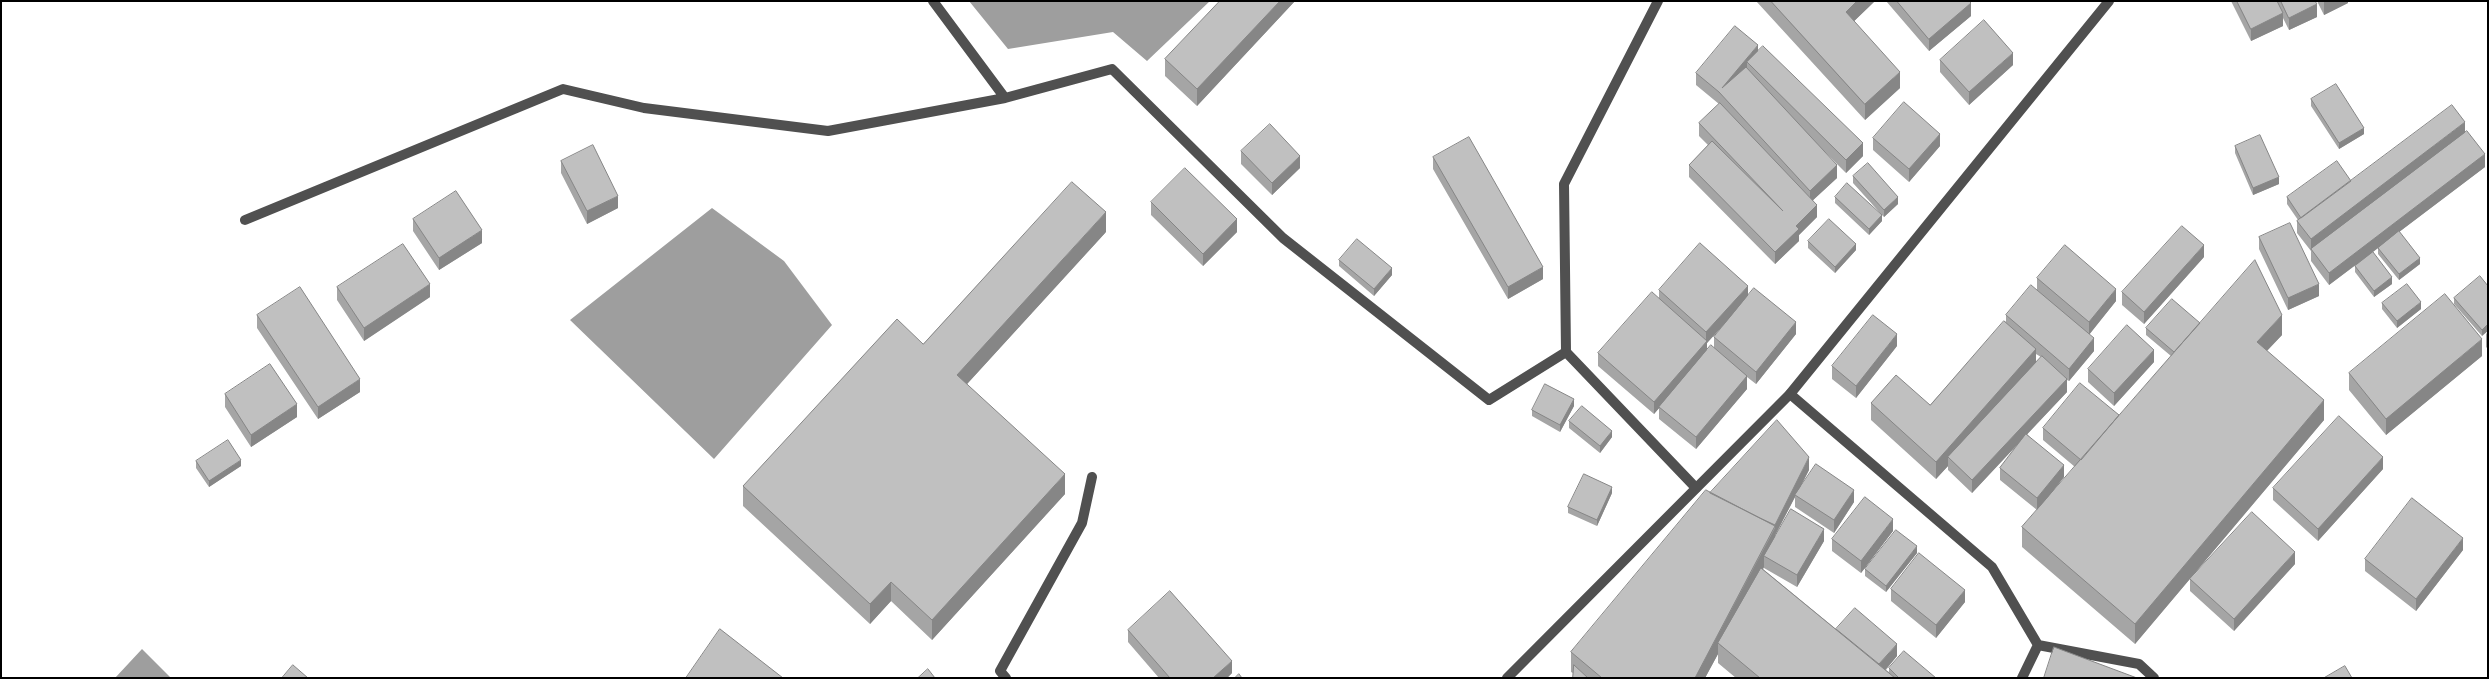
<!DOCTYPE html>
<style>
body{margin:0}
#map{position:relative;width:2489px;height:679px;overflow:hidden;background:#fff;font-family:Manrope,sans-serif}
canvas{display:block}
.frame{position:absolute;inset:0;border:2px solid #000;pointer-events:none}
</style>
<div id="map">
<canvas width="2489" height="679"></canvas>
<div class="frame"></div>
</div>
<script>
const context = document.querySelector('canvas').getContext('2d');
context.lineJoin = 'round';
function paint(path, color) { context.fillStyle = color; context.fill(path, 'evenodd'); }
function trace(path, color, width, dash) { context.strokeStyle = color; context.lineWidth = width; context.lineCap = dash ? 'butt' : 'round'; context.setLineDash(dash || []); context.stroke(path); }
paint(new Path2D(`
 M969,1H1210L1147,61L1113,32L1008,49Z
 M712,208L784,261L832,325L714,459L570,320Z
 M142,649L171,678H115Z`), '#9e9e9e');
trace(new Path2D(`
 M933,1L1005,98L1112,69L1283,238L1489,400L1566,352
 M1658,1L1564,184L1566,352L1696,488
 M245,220L563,89L644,108L828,131L1005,98
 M1790,394L1992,567L2038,645L2022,678
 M2038,645L2139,664L2154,678
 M1006,678L1000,671L1082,523L1092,477`), '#505050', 10);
trace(new Path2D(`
 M1507,678L1790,394L2109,1`), '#505050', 10);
paint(new Path2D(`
 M1220,1H1295L1197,106L1165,76V59Z
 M1756,1H1875L1854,21L1900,88L1865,120Z
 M1886,1H1969L1971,16L1929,51Z
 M2231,1H2315L2317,17L2289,30L2283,18V26L2251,41Z
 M2317,1H2348V3L2324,15Z
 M1758,52L1863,156L1846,173L1816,143L1837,178L1813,200L1817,217L1799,235V241L1775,264L1689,177V165L1708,145L1699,136V123L1719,104L1696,85V73Z
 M1940,60L2013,65L1969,105L1940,72Z
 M2311,99L2364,134L2339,149L2311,106Z
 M2465,133L2485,167L2399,232L2420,264L2399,280L2378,254V248L2373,252L2392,284L2374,297L2355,272V266L2357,264L2329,285L2311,261V251L2297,233V221L2298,220L2287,204V197L2351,181Z
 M1873,138L1940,146L1909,182L1873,150Z
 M2235,146L2279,184L2253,195L2235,153Z
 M1241,151L1300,168L1272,195L1241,164Z
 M1433,157L1543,279L1508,299L1433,169Z
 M561,161L618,208L587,224L561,173Z
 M1853,176L1898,204L1884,217L1882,215V221L1869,235L1835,203V197L1881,214L1853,183Z
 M2488,180V198H2487V181Z
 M1151,202L1237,232L1203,266L1151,215Z
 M413,219L482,243L439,270L413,231Z
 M1106,232L967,384L1065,494L932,640L891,601L870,624L743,506V486L923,344Z
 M2259,237L2319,296L2288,310L2259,249Z
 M1808,241L1856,250L1835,273L1808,248Z
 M2204,257L2144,324L2122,305V292Z
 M1339,260L1392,275L1374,296L1339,266Z
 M2037,278L2116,301L2089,334L2094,351L2069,381L2067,380V392L2027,434L2064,477L2046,500L2075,467L2043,440V428L2119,416L2171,356L2146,335V328L2200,323L2282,335L2267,351L2324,420L2135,644L2022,547V527L2037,510L2000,480V468L2021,440L1972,493L1948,470V466L1936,479L1871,420V403L1930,405L2006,321V315L2037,290ZM2036,354L2041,357L2036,362Z
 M2488,286L2482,336L2454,304V298Z
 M337,287L430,297L364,341L337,300Z
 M1659,290L1748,295L1796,334L1756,384L1747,377V389L1696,449L1659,419V408L1654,414L1598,366V353L1659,298ZM1726,322L1714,337V348L1707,350V343Z
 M2382,303L2421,309L2397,328L2382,309Z
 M257,315L360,392L318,419L257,328Z
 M2488,332V349L2486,347V334Z
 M1897,346L1856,398L1832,379V366Z
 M2482,356L2386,435L2349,390V373Z
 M2154,362L2114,406L2088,382V369Z
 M225,394L297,417L251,447L225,407Z
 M1574,406L1560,432L1532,416V410Z
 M1569,421L1612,437L1600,453L1569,428Z
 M196,461L241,466L209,487L196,468Z
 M2383,469L2318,541L2273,500V488Z
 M1809,470L1801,486L1854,502L1834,533L1795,507V497L1775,536L1824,541L1797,587L1764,568V567L1763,569L1836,629L1897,656L1886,670L1889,672V668L1936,678H1736L1718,663V654L1705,678H1573V673L1571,672V652L1710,493Z
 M1612,493L1597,526L1568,513V507Z
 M1893,531L1861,573L1832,551V539Z
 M2463,550L2416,611L2365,571V559Z
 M1917,553L1886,592L1865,576V569Z
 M2295,564L2234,631L2190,591V579Z
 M1891,589L1965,602L1936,638L1891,601Z
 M1128,630L1232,673L1227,678H1159L1128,642Z`), '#a5a5a5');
paint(new Path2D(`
 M1280,1H1295L1197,106V89Z
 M1857,1H1875L1846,29V12Z
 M2326,1H2348V3L2324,15V2Z
 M1971,3V16L1929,51V39Z
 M2317,4V17L2289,30V18Z
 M2283,13V26L2251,41V29Z
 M1758,45V57L1747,62V70L1722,88Z
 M2013,53V65L1969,105V92Z
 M1900,72V88L1865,120V104Z
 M2465,122V134L2311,249V239Z
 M2364,128V134L2339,149V143Z
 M1940,134V146L1909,182V169Z
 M1863,143V156L1846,173V160Z
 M2485,154V167L2329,285V273Z
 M1300,156V168L1272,195V183Z
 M1837,165V178L1810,203V191Z
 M2279,177V184L2253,195V188Z
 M618,196V208L587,224V211Z
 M1898,197V204L1884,217V210Z
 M1817,205V217L1799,235V241L1775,264V252L1796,226Z
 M1106,212V232L957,395V375Z
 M1882,215V221L1869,235V229Z
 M1237,219V232L1203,266V254Z
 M482,230V243L439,270V258Z
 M1856,244V250L1835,273V267Z
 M2204,245V257L2144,324V312Z
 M2420,258V264L2399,280V274Z
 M1543,267V279L1508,299V287Z
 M1392,268V275L1374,296V289Z
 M2392,277V284L2374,297V291Z
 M430,284V297L364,341V328Z
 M2319,284V296L2288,310V298Z
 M1748,286V298L1707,343V353L1654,414V402L1706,342V332Z
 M2116,289V301L2089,335V322Z
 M2421,302V309L2397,328V321Z
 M2282,315V335L2257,361V342Z
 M1796,322V334L1756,384V372Z
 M2488,324V331L2482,336V330Z
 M1897,334V346L1856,398V386Z
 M2094,338V351L2069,381V369Z
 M2482,339V356L2386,435V419Z
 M2036,349V365L1948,457V466L1936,479V462Z
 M2154,350V362L2114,406V393Z
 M1747,376V389L1696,449V437Z
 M360,379V392L318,419V407Z
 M2067,379V392L1972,493V480Z
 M1574,399V406L1560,432V425Z
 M2324,400V420L2135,644V624Z
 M297,404V417L251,447V435Z
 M1612,431V437L1600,453V446Z
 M1809,457V470L1796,495H1795V497L1775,535V546L1764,556V567L1722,647L1718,643V654L1705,678H1695L1775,528V525Z
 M2383,457V469L2318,541V529Z
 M241,460V466L209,487V481Z
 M2064,465V477L2037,511V498Z
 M1065,474V494L932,640V620Z
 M1612,487V493L1597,526V520Z
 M1854,490V502L1834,533V520Z
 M1893,519V531L1861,573V561Z
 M1824,529V541L1797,587V575Z
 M2463,538V550L2416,611V599Z
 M1917,546V553L1886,592V586Z
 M2295,552V564L2234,631V619Z
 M891,582V601L870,624V604Z
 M1965,590V602L1936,638V625Z
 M1897,644V656L1878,678L1877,667Z
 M1232,661V673L1227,678H1213Z`), '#868686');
const building = new Path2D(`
 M1220,1H1280L1197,89L1165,59Z
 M1771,1H1857L1846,12L1900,72L1865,104Z
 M1897,1H1969L1971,3L1929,39Z
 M2237,1H2277L2283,13L2251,29Z
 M2281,1H2315L2317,4L2289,18Z
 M1984,20L2013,53L1969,92L1940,60Z
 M1735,26L1758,45L1722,88L1746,67L1837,165L1810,191L1719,92L1696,73Z
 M1763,46L1863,143L1846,160L1747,62Z
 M2336,84L2364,128L2339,143L2311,99Z
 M1904,102L1940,134L1909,169L1873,138Z
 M1720,103L1817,205L1796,226L1799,229L1775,252L1689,165L1712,141L1783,211L1699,123Z
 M2452,105L2465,122L2311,239L2297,221Z
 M1270,124L1300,156L1272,183L1241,151Z
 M2467,131L2485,154L2329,273L2311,249Z
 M2260,135L2279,177L2253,188L2235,146Z
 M1469,137L1543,267L1508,287L1433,157Z
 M593,145L618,196L587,211L561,161Z
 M2337,161L2351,181L2301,218L2287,197Z
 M1868,163L1898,197L1884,210L1853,176Z
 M1185,168L1237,219L1203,254L1151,202Z
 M1072,182L1106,212L957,375L1065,474L932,620L891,582L870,604L743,486L897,319L923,344Z
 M1847,183L1882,215L1869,229L1835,197Z
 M456,191L482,230L439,258L413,219Z
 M1829,219L1856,244L1835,267L1808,241Z
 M2290,223L2319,284L2288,298L2259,237Z
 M2182,226L2204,245L2144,312L2122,292Z
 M2399,231L2420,258L2399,274L2378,248Z
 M1357,239L1392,268L1374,289L1339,260Z
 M1700,243L1748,286L1706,332L1659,290Z
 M403,244L430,284L364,328L337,287Z
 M2065,245L2116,289L2089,322L2037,278Z
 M2373,252L2392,277L2374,291L2355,266Z
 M2255,260L2282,315L2257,342L2324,400L2135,624L2022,527Z
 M2480,276L2488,286V324L2482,330L2454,298Z
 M2407,284L2421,302L2397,321L2382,303Z
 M2031,285L2094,338L2069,369L2006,315Z
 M300,287L360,379L318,407L257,315Z
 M1754,288L1796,322L1756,372L1714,337Z
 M1652,292L1707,341L1654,402L1598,353Z
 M2445,294L2482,339L2386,419L2349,373Z
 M2172,299L2200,323L2174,352L2146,328Z
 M1873,315L1897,334L1856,386L1832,366Z
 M2004,321L2036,349L1936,462L1871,403L1896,375L1930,405Z
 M2127,325L2154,350L2114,393L2088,369Z
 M1711,345L1747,376L1696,437L1659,407Z
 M2042,356L2067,379L1972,480L1948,457Z
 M270,364L297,404L251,435L225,394Z
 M2080,383L2119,415L2081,460L2043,428Z
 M1545,384L1574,399L1560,425L1532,410Z
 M1582,406L1612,431L1600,446L1569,421Z
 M2339,416L2383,457L2318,529L2273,488Z
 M1777,420L1809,457L1775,525L1760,518L1710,493Z
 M2026,434L2064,465L2037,498L2000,468Z
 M228,440L241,460L209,481L196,461Z
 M1816,464L1854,490L1834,520L1795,495Z
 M1584,474L1612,487L1597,520L1568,507Z
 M1706,490L1775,526L1695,678H1602L1571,652Z
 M1865,497L1893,519L1861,561L1832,539Z
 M2412,498L2463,538L2416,599L2365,559Z
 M1791,509L1824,529L1797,575L1764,556Z
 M2252,512L2295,552L2234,619L2190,579Z
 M1896,530L1917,546L1886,586L1865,569Z
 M1919,553L1965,590L1936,625L1891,589Z
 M1761,568L1895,678H1760L1718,643Z
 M1170,591L1232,661L1213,678H1170L1128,630Z
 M1855,608L1897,644L1879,664L1836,629Z
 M720,629L783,678H686Z
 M2054,647L2137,678H2044Z
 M1904,651L1936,678H1899L1889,668Z
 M293,665L308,678H282Z
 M1574,665L1588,678H1573Z
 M2345,666L2352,678H2324Z
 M928,669L935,678H918Z
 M1239,674L1242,678H1235Z`);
paint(building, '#c0c0c0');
trace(building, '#868686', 1);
</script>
